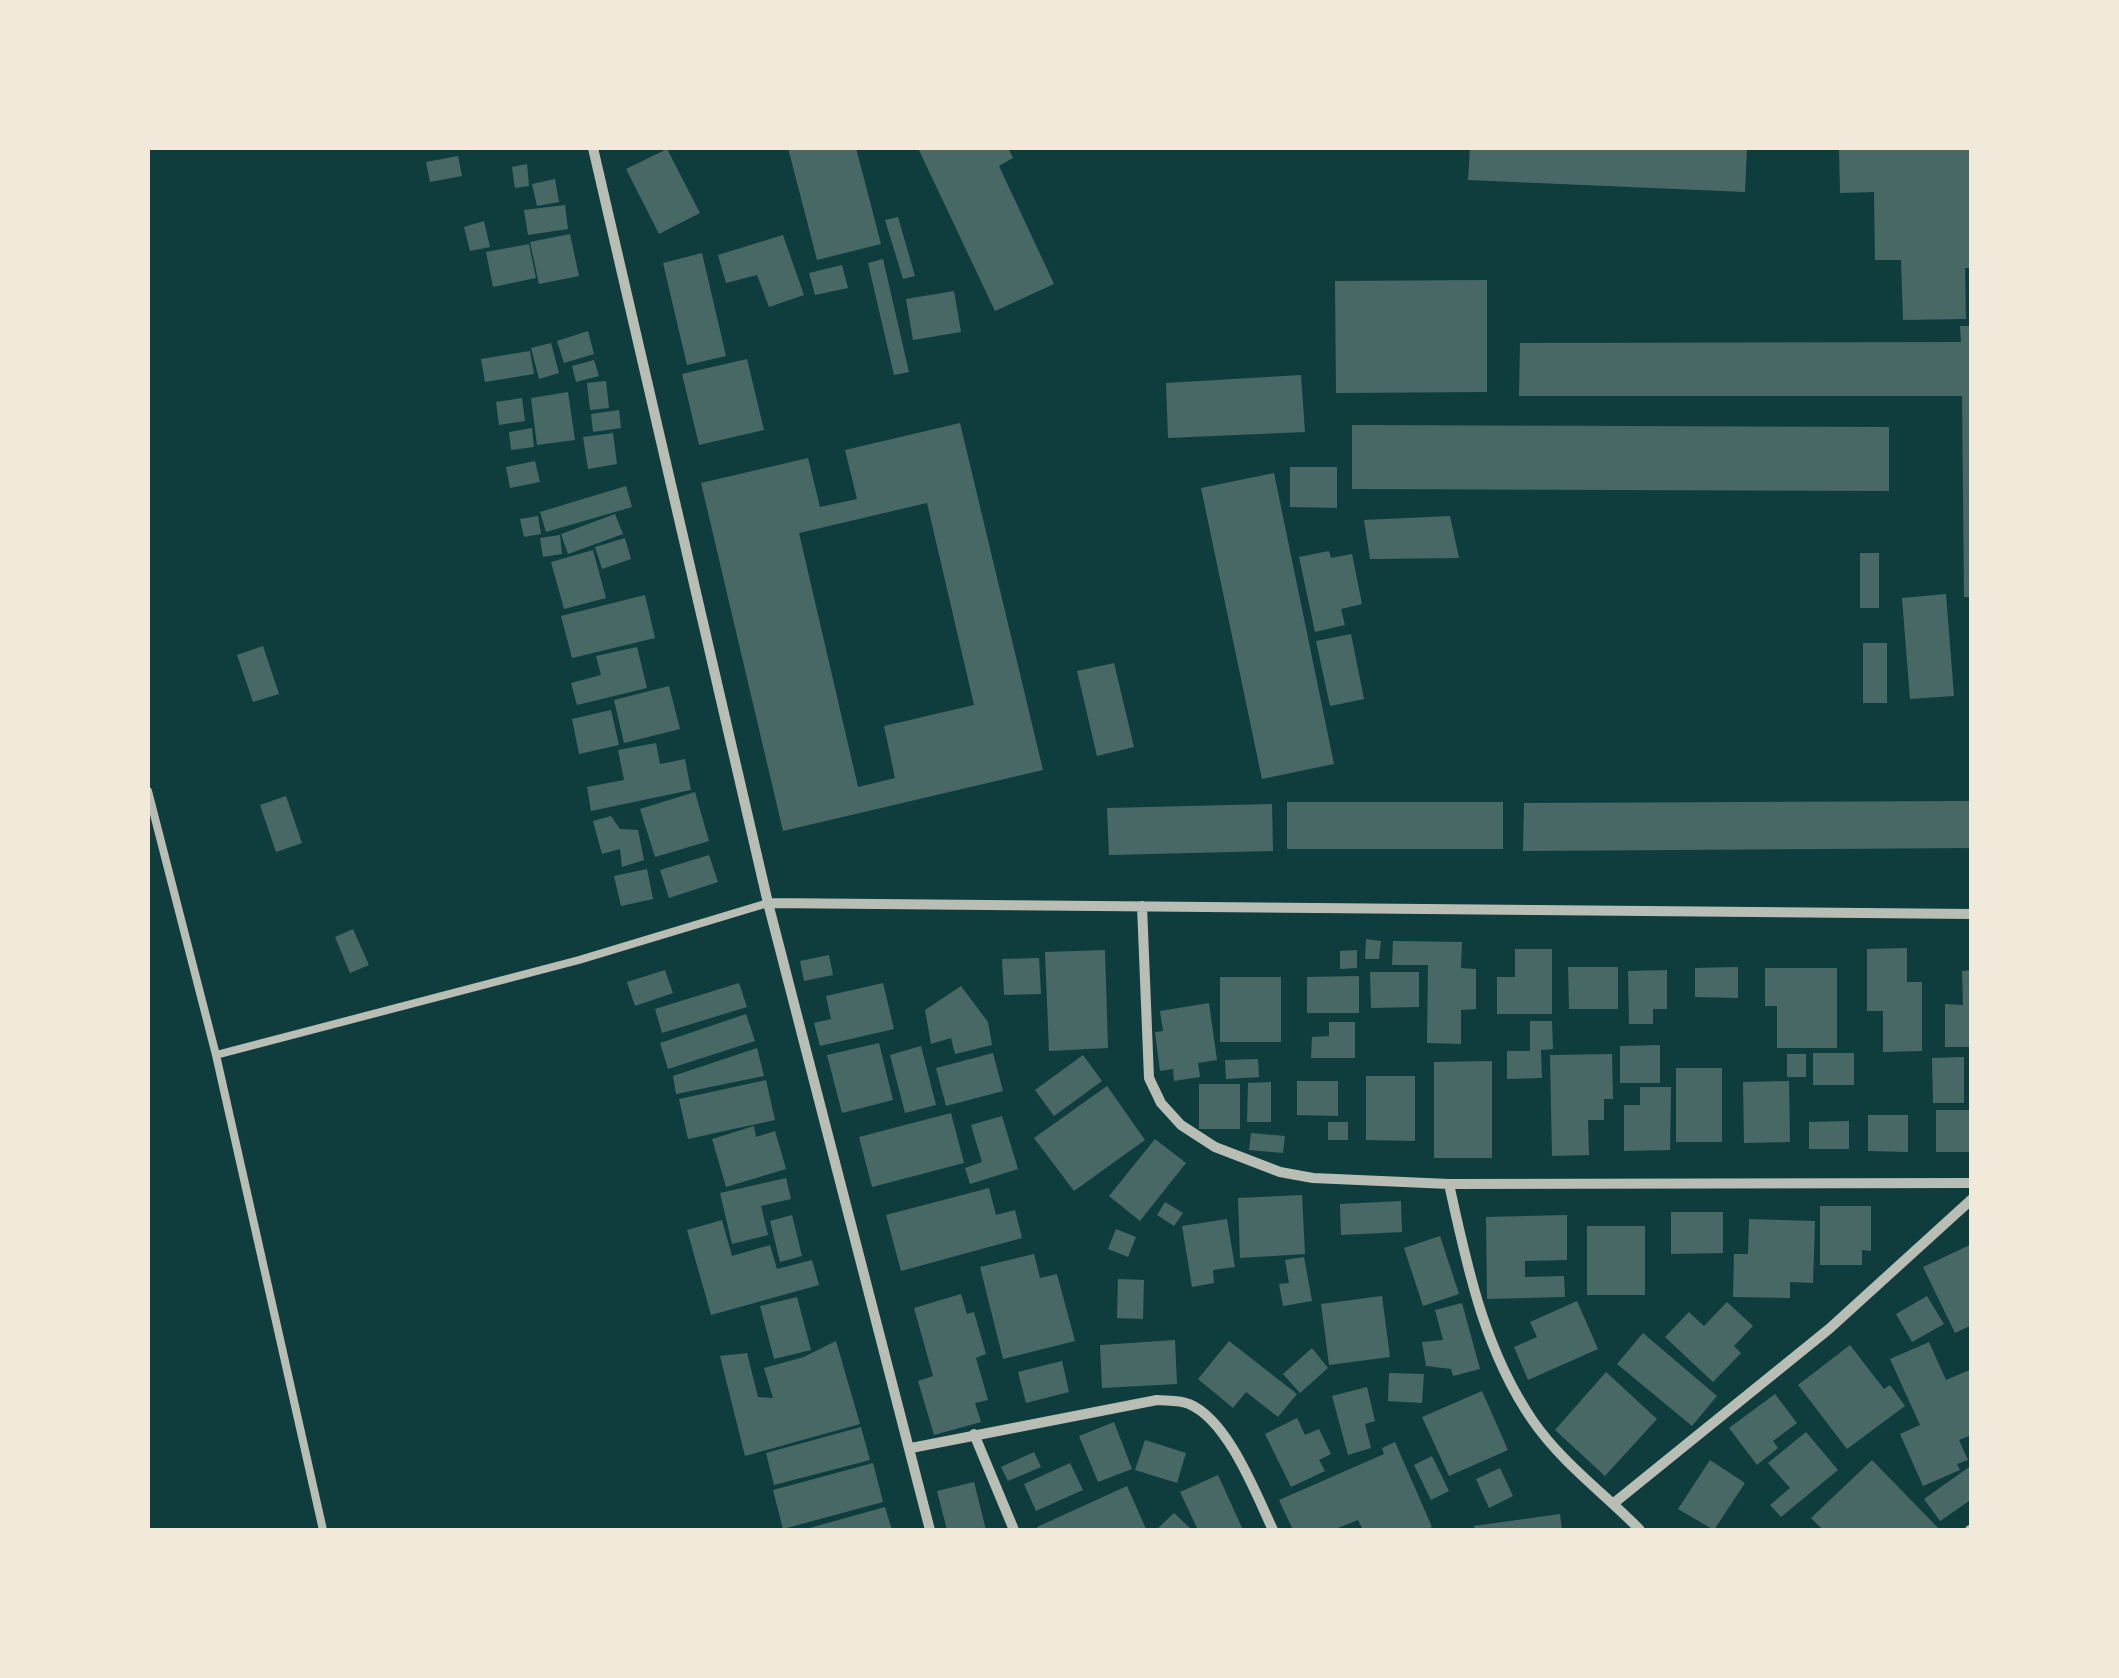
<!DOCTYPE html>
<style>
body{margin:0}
#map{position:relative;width:2119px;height:1678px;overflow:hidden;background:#0f3d3e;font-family:"PT Sans Narrow",sans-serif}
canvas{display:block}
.frame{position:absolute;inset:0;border:150px solid #f1e9da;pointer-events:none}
</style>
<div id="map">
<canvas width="2119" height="1678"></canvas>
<div class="frame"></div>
</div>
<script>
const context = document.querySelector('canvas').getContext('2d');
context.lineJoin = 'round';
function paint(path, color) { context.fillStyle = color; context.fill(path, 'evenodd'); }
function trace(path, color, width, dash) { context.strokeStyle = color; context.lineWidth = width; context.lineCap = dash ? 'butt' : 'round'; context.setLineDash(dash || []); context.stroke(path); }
paint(new Path2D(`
 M788,148H856L881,244L817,260Z
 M918,148H1008L1013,158L999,166L1054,284L995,311Z
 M1470,148H1747L1745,192L1468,180Z
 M1839,148H1972V268H1965L1966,319L1903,320L1901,260H1875L1874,192L1840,193Z
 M667,149L700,213L659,234L626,169Z
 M458,156L462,176L430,182L426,162Z
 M527,164L529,186L515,188L512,167Z
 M555,179L559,202L537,206L532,184Z
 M565,205L568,229L528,235L524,210Z
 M898,217L915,276L903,279L885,220Z
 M484,221L490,247L470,251L464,227Z
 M570,234L579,276L539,284L530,242Z
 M783,235L804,295L769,307L757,275L726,283L718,255Z
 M529,244L536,278L493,287L486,252Z
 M702,253L726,356L687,365L663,263Z
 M883,259L909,372L894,375L868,263Z
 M842,265L848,288L815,295L809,273Z
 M1487,280V392L1336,393L1335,281Z
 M954,291L961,332L913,340L906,299Z
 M1960,326H1972V597H1964L1962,396H1519L1520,343L1961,342Z
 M588,331L594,354L564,363L557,341Z
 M551,343L559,373L539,379L531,348Z
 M530,351L534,374L485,382L481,359Z
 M747,359L764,430L699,445L682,374Z
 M594,360L599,376L576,382L572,366Z
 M1301,375L1305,432L1168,438L1166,383Z
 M606,381L609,408L590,410L587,383Z
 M568,392L575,440L537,445L531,398Z
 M522,398L525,421L499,425L496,402Z
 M619,410L621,428L593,432L591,414Z
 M960,423L1043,770L783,831L701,483L808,458L820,507L857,499L845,450ZM927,503L974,705L884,726L895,778L858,787L799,533Z
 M1352,425L1889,427V491L1352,489Z
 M532,428L534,447L511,450L509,432Z
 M613,433L617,464L588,469L583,437Z
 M535,461L540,482L510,488L506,467Z
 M1290,467H1337V508L1290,507Z
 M1274,473L1334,764L1262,779L1201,488Z
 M626,486L632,507L546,532L540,512Z
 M615,514L623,534L568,554L561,534Z
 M538,516L541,534L524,537L520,519Z
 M1450,516L1459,558L1370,559L1364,520Z
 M560,535L562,554L543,557L540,538Z
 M625,538L631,559L602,569L595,547Z
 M593,550L606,598L564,609L551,562Z
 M1329,551L1331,558L1352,554L1362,604L1341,609L1345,625L1315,632L1299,557Z
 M1860,553H1879V608H1860Z
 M1946,594L1954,696L1910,699L1902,598Z
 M645,595L655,638L572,658L561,616Z
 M1351,634L1364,699L1330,706L1316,641Z
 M1863,643H1887V703H1863Z
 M263,646L279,694L253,702L237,655Z
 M637,647L647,688L577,705L571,683L601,675L596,656Z
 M1114,663L1134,747L1097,756L1077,671Z
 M669,686L680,729L624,743L614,700Z
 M611,710L619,745L579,754L572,719Z
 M656,743L660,764L685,759L691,790L591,811L587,787L624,780L618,750Z
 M695,792L709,841L655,857L640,809Z
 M286,796L302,843L276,852L260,805Z
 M1972,801V848L1523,851L1524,803Z
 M1287,802H1503V849H1287Z
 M1272,804L1273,851L1109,855L1107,808Z
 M611,816L620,829L638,830L644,860L622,867L620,849L602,854L593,821Z
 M709,855L718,882L669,898L660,870Z
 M647,869L653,899L621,906L614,876Z
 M353,929L369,965L350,973L335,937Z
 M1366,939L1381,941L1379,959H1365Z
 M1393,941L1462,942L1461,968L1476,969V1009L1461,1010V1044L1427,1043L1428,965H1392Z
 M1907,948V982H1922V1051L1883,1052V1011H1867V949Z
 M1515,949H1552V1014H1497V977H1515Z
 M1105,950L1108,1048L1049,1051L1045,952Z
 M1357,950V968L1340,969V951Z
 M829,955L833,975L804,981L800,961Z
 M1039,958L1041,994L1004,995L1002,959Z
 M1568,967H1618V1009H1569Z
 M1738,967V998L1695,997V968Z
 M1765,968H1837V1048H1777V1006H1765Z
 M665,970L673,993L635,1006L627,982Z
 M1667,970V1009H1653V1024H1629L1628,971Z
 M1972,970V1047H1945V1004L1963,1005L1962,971Z
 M1370,972H1419V1007L1371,1008Z
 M1359,976V1013H1307V977Z
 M1220,977H1281V1042H1220Z
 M739,983L747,1007L662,1033L655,1009Z
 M883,983L894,1029L820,1046L814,1023L831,1019L826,996Z
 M961,986L988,1022L992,1045L955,1054L951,1038L931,1044L925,1010Z
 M1209,1003L1217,1060L1198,1063L1200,1077L1174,1081L1173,1069L1160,1071L1155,1032L1163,1031L1160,1011Z
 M746,1014L755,1041L668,1069L660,1043Z
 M1530,1021H1552L1553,1049L1541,1050L1542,1078L1507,1079V1051H1530Z
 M1329,1022H1355V1058H1311L1312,1037L1329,1036Z
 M879,1043L893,1100L842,1113L827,1055Z
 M1660,1045V1083H1620V1046Z
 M921,1046L936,1105L905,1113L890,1055Z
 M757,1048L764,1076L676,1094L673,1076Z
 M993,1053L1003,1091L946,1106L936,1068Z
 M1813,1053H1854V1085H1813Z
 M1612,1054L1613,1099H1604V1120H1588L1589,1155L1552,1156L1550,1055Z
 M1787,1054H1806V1077H1787Z
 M1083,1055L1102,1081L1054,1116L1035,1090Z
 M1964,1057V1103H1933L1932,1058Z
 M1258,1059L1259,1077L1226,1079L1225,1060Z
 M1492,1061V1158H1434V1062Z
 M1676,1068H1722V1142H1676Z
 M1366,1076H1415V1141L1366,1140Z
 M766,1080L775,1120L688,1139L679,1099Z
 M1297,1081H1338V1116L1297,1115Z
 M1789,1081L1790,1142L1744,1143L1743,1082Z
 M1271,1082V1122H1247L1248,1083Z
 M1199,1084H1240V1129H1199Z
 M1107,1086L1145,1140L1074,1191L1034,1138Z
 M1640,1087H1671L1670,1150L1624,1151V1105H1640Z
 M1936,1110H1972V1152H1936Z
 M951,1113L964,1163L872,1187L859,1137Z
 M1868,1115H1908V1152L1868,1151Z
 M1002,1116L1018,1169L970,1184L965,1168L982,1162L971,1125Z
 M1849,1121V1149H1809V1122Z
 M1328,1122H1348V1140H1328Z
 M754,1126L756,1137L775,1131L786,1169L726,1187L712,1139Z
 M1251,1133L1285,1136L1283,1153L1249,1150Z
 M1155,1139L1186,1163L1140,1221L1109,1196Z
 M786,1178L791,1199L761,1206L768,1235L732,1244L720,1193Z
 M989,1188L996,1215L1015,1210L1022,1238L901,1271L886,1215Z
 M1302,1195L1305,1254L1240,1258L1238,1198Z
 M1401,1201L1402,1232L1341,1235L1340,1204Z
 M1165,1202L1183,1213L1174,1226L1157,1215Z
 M1820,1206H1871V1251L1862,1250V1265H1820Z
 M1671,1212H1723V1253L1671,1254Z
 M792,1215L802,1256L780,1262L770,1221Z
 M1567,1215V1260L1525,1261V1277L1564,1276L1565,1297L1487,1299L1486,1217Z
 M1227,1219L1235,1267L1213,1270L1214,1283L1192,1287L1182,1226Z
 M1749,1219L1815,1221L1813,1283L1790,1282V1298L1733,1297L1734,1254H1748Z
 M722,1220L732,1256L770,1245L777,1269L812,1260L819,1285L711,1315L687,1230Z
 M1587,1226H1645V1295H1587Z
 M1116,1229L1136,1237L1128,1257L1108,1249Z
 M1440,1236L1459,1294L1423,1306L1404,1248Z
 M1972,1244V1325L1955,1333L1923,1267Z
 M1034,1254L1040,1278L1057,1274L1075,1341L1003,1359L980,1267Z
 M1304,1257L1312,1301L1283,1306L1279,1284L1289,1283L1285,1260Z
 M1118,1279L1144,1280L1143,1319L1117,1318Z
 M961,1294L967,1314L974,1312L986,1354L976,1358L988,1400L975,1403L981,1422L934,1435L918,1381L933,1376L914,1308Z
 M1382,1296L1390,1357L1329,1365L1321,1304Z
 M1927,1296L1944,1324L1912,1342L1896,1314Z
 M797,1297L811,1350L774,1359L760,1306Z
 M1577,1301L1598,1349L1528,1380L1514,1347L1537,1337L1530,1322Z
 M1727,1302L1753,1326L1734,1346L1741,1353L1713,1382L1665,1337L1689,1312L1704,1326Z
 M1462,1303L1480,1369L1453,1376L1451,1369L1426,1366L1422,1342L1443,1340L1435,1310Z
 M1643,1333L1717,1396L1692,1426L1617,1364Z
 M1175,1340L1177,1384L1102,1388L1100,1345Z
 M836,1341L860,1424L745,1456L720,1356L747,1353L758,1397L773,1398L764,1368L804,1357Z
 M1229,1341L1297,1394L1278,1417L1246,1392L1233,1408L1198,1379Z
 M1929,1342L1946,1380L1972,1369V1435L1959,1440L1968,1460L1957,1464L1960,1470L1923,1486L1900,1434L1920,1425L1890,1359Z
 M1850,1345L1884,1389L1890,1385L1905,1406L1847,1449L1798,1385Z
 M1312,1348L1328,1368L1300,1393L1283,1374Z
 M1062,1361L1069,1392L1026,1403L1018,1372Z
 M1606,1372L1657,1419L1605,1476L1555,1430Z
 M1389,1373L1424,1374L1422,1403L1388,1401Z
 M1367,1387L1375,1421L1365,1424L1371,1448L1348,1455L1332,1396Z
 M1482,1391L1508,1450L1449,1476L1422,1417Z
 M1775,1394L1797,1423L1773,1441L1778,1448L1757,1465L1729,1428Z
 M1297,1418L1305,1435L1319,1429L1331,1454L1319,1460L1325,1471L1291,1487L1265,1434Z
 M1114,1422L1132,1469L1098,1482L1079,1436Z
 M861,1427L870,1460L774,1485L766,1453Z
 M1806,1432L1838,1470L1781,1517L1770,1505L1790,1488L1768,1463Z
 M1145,1440L1186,1453L1177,1483L1135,1470Z
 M1395,1442L1432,1527L1423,1530H1363L1358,1520L1333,1530H1293L1279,1500L1384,1454L1382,1448Z
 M1034,1452L1041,1467L1008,1481L1001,1467Z
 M1432,1456L1449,1491L1431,1500L1414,1465Z
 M1710,1460L1745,1483L1714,1530L1678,1509Z
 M1872,1460L1940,1530H1823L1811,1518Z
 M873,1463L883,1502L783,1529L773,1490Z
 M1070,1463L1083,1490L1036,1511L1024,1484Z
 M1972,1465V1499L1940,1521L1924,1499Z
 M1500,1468L1513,1496L1489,1508L1476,1479Z
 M1218,1475L1243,1530H1198L1180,1492Z
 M974,1482L986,1530H947L937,1491Z
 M1127,1486L1146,1529L1038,1530L1037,1527Z
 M885,1507L892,1530H806V1529Z
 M1174,1513L1192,1530H1156Z
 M1560,1514L1562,1530H1475L1474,1526Z`), '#486865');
trace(new Path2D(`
 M148,791L216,1055L323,1530
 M216,1055L579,960L768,903`), '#b8beb3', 8);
trace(new Path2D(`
 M593,148L768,903L930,1530
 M768,903L1972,914
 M1142,906L1149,1078L1161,1103L1181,1125L1215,1147L1280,1172L1313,1178L1449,1184L1972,1183
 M1449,1184C1467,1266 1484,1350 1533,1421C1562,1463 1605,1494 1640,1530
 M974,1434L1014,1530
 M911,1448L1157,1400C1167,1401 1180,1400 1189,1404C1228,1420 1256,1494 1273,1530
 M1614,1503L1829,1329L1972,1199
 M1970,1530H1972`), '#b8beb3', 10);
</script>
